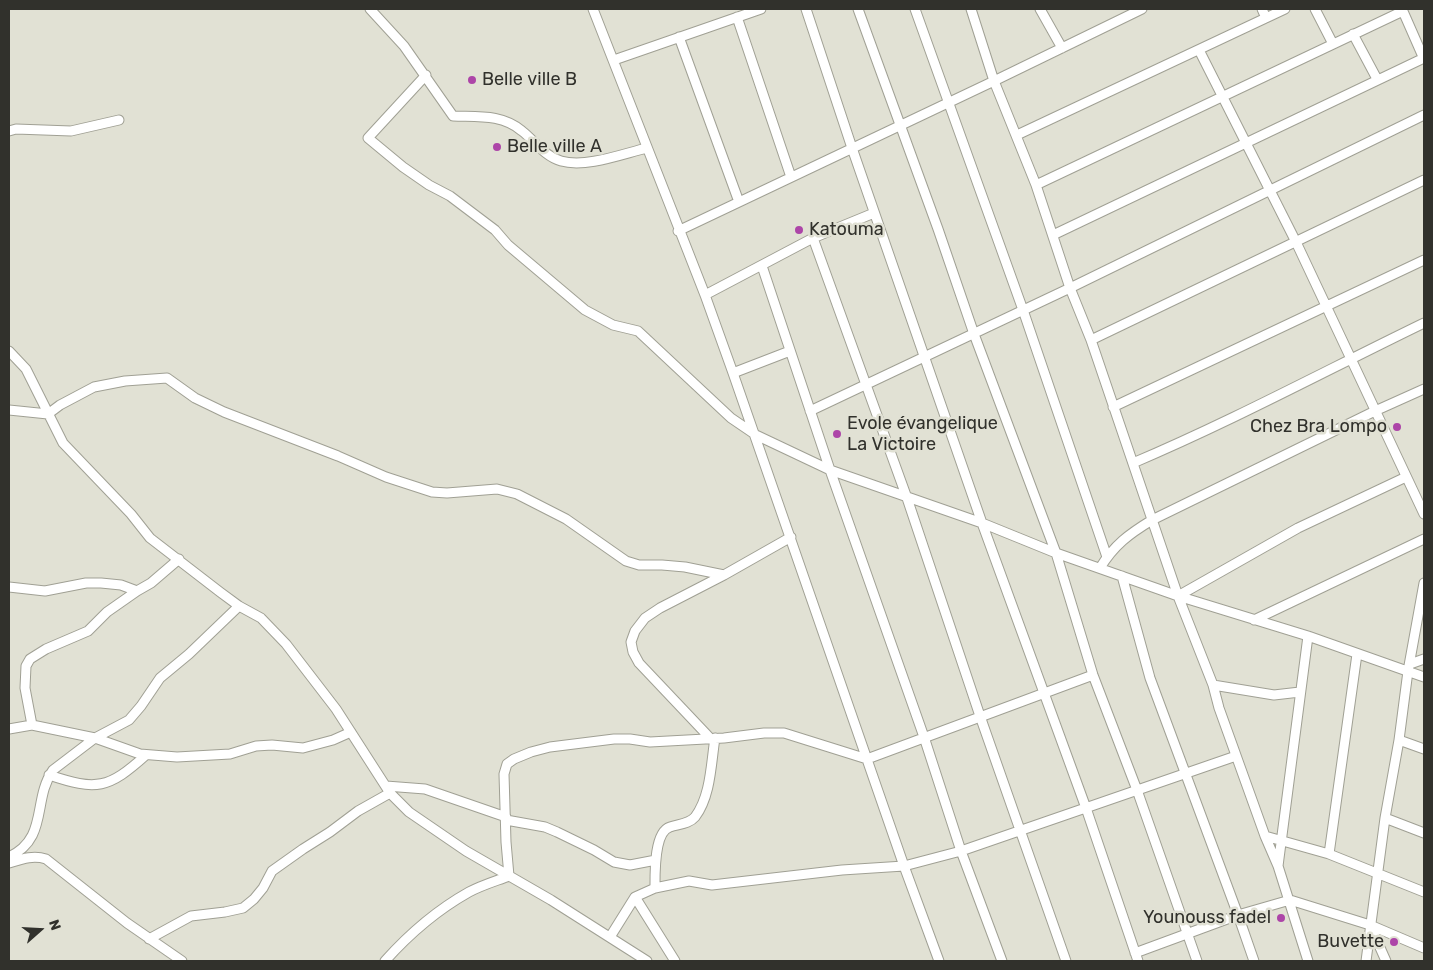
<!DOCTYPE html>
<meta charset="utf-8">
<style>
body{margin:0}
#map{position:relative;width:1433px;height:970px;overflow:hidden;background:#e1e1d4;font-family:Rubik,sans-serif}
canvas{display:block}
.frame{position:absolute;inset:0;border:10px solid #31312c;pointer-events:none}
.north{position:absolute;left:15px;top:905px;width:50px;height:50px;-webkit-text-stroke:4px #e1e1d4;paint-order:stroke;rotate:71deg;font-size:14px;font-weight:700;line-height:20px;text-align:center;color:#31312c}
.north::after{content:'';display:block;margin:auto;width:18px;height:22px;background:#31312c;clip-path:polygon(50% 0,100% 100%,50% 72%,0 100%)}
</style>
<div id="map">
<canvas width="1433" height="970"></canvas>
<div class="frame"></div>
<div class="north">N</div>
</div>
<script>
const context = document.querySelector('canvas').getContext('2d');
context.lineJoin = 'round';
function trace(path, color, width, dash) { context.strokeStyle = color; context.lineWidth = width; context.lineCap = dash ? 'butt' : 'round'; context.setLineDash(dash || []); context.stroke(path); }
function write(font, color, halo, rows, align = 'center') {
  context.font = font + ' Rubik,sans-serif'; context.lineWidth = 5; context.setLineDash([]); context.textBaseline = 'middle'; context.strokeStyle = halo; context.fillStyle = color; for (const [text, x, y, turn = 0] of rows) {
    context.save(); context.translate(x, y); context.rotate((+turn || 0) * Math.PI / 180); context.textAlign = isNaN(turn) ? turn : align; if (halo) context.strokeText(text, 0, 0); context.fillText(text, 0, 0); context.restore();
  }
}
const minor = new Path2D(`
 M370,9L404,46L453,116C478,117 502,114 522,131C535,141 544,156 561,161C586,168 622,154 647,148
 M593,9L705,295L733,373L904,866L939,961
 M806,9L852,148L982,523L1086,808L1138,961
 M858,9L938,229L974,334L1056,553L1093,675L1137,790L1197,961
 M915,9L1023,310L1107,557
 M971,9L994,81L1036,185L1070,288L1091,340L1178,596L1213,685L1219,708L1265,836L1278,866L1308,961
 M1040,9L1062,48
 M1262,9L1266,18
 M1315,9L1333,44
 M1402,9L1424,59
 M737,17L791,177
 M1353,34L1377,79
 M679,37L739,202
 M1199,50L1296,242L1424,514
 M614,60L761,9
 M426,75L368,138L403,167L429,185L450,196L495,230L508,245L585,310L613,325L638,331L731,418L756,435L830,470L982,523L1056,553L1178,596L1308,636L1424,677
 M9,131L16,129L71,131L119,120
 M1017,135L1285,9
 M1036,185L1403,11
 M678,231L994,81L1142,9
 M1053,235L1424,58
 M813,238L907,498L980,716L1066,961
 M762,266L830,470L924,737L961,851L1002,961
 M705,295L813,238L874,213
 M1091,340L1424,180
 M9,351L26,369L63,443L131,514L150,538L220,592L239,606L261,618L286,644L336,709L390,793L409,812L466,851L551,900L647,961
 M733,373L790,351
 M1113,407L1424,260
 M9,410L48,414L60,405L94,387L125,381L167,378L195,398L224,412L338,456L386,477L432,492L447,493L497,489L517,494L566,519L626,561L639,565H662L685,567L724,575
 M810,411L1070,288L1424,115
 M1133,463C1232,421 1327,370 1424,323
 M1100,568C1114,545 1129,534 1152,520L1375,411L1424,389
 M1122,576L1150,678L1238,915L1254,961
 M9,587L45,591L86,583H101L121,585L137,591L151,583L179,559
 M1178,596L1298,528L1406,477
 M1254,620L1424,539
 M1410,664L1424,659
 M1213,685L1274,695L1300,692
 M32,725L25,688L26,666L30,659L46,649L88,631L107,612L137,591
 M9,729L32,725L95,738L140,754L177,757L230,754L256,746L272,745L303,748L333,740L351,732
 M710,738L639,663L633,652L631,642L635,631L645,618L660,608L724,575L791,537
 M1399,740L1424,749
 M49,775C97,791 108,789 146,755
 M386,786L425,789L506,817
 M1385,818L1424,833
 M506,820L545,827L557,832L594,850L614,862L630,865L656,860
 M1265,836L1329,854L1424,892
 M1329,854L1357,654
 M9,857C49,838 32,800 53,770L95,738L129,720L141,706L160,678L189,654L239,606
 M9,863C22,859 33,855 46,859L127,923L182,961
 M1278,866L1308,636
 M655,888C655,873 654,832 670,827C679,824 689,824 695,817C711,796 711,763 715,738
 M635,897L675,961
 M1370,925L1424,948
 M610,937L635,897L655,888L689,881L712,885L842,870L904,866L961,851L1236,756
 M149,939L191,916L225,912L243,908L254,899L263,888L272,871L303,849L330,832L358,811L390,793
 M1135,953L1238,915L1290,900L1370,925L1386,961
 M385,961C410,933 437,910 469,892C482,885 496,881 509,876L506,842L504,774L507,764L514,759L531,752L550,747L614,739H630L650,742L724,738L764,733H784L867,759L1093,675
 M1366,961L1385,818L1399,740L1408,671L1424,583`);
trace(minor, '#a0a094', 11);
trace(minor, '#fff', 9);
for (const [x, y, r, color] of [
 [472,80,5,"#ad45a8"],
 [497,147,5,"#ad45a8"],
 [799,230,5,"#ad45a8"],
 [1397,427,5,"#ad45a8"],
 [837,434,5,"#ad45a8"],
 [1281,918,5,"#ad45a8"],
 [1394,942,5,"#ad45a8"]
]) { const dot = new Path2D(); dot.arc(x, y, r, 0, 2 * Math.PI); context.fillStyle = color; context.fill(dot); trace(dot, '#e1e1d4', 2); }
write('18px', '#31312c', '#e1e1d4', [
 ["Belle ville B",482,80],
 ["Belle ville A",507,147],
 ["Katouma",809,230],
 ["Evole évangelique",847,424],
 ["La Victoire",847,445],
 ["Chez Bra Lompo",1387,427,"right"],
 ["Younouss fadel",1271,918,"right"],
 ["Buvette",1384,942,"right"]
], 'left');
</script>
